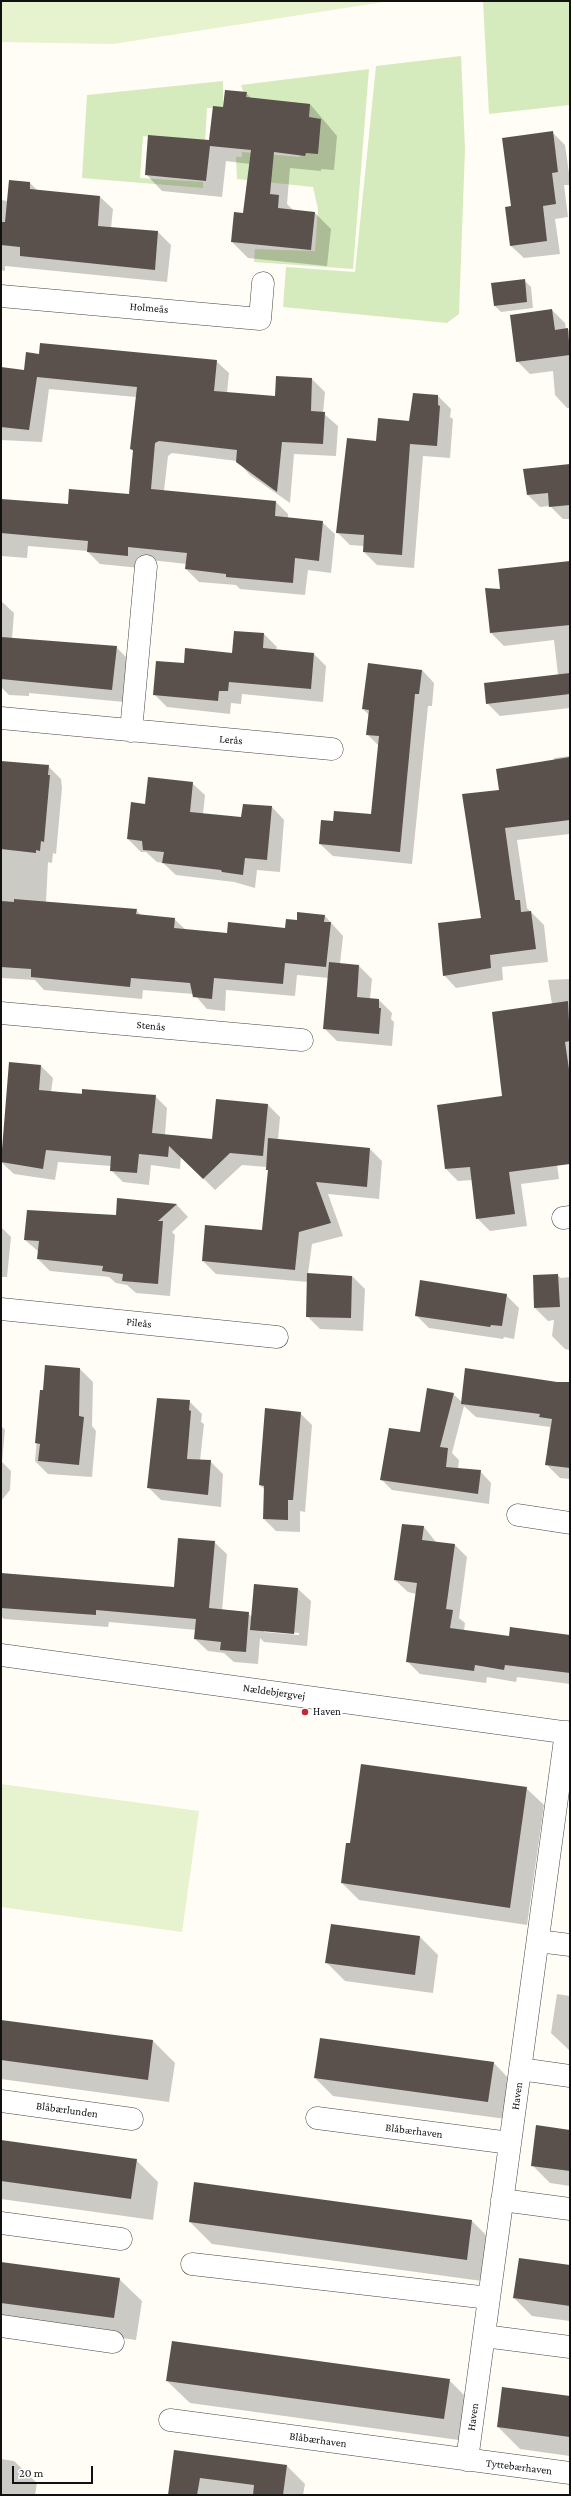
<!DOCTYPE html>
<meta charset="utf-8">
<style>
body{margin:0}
#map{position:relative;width:571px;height:2496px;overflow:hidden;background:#fffdf5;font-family:"Crimson Pro",serif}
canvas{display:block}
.frame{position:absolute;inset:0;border:2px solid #111;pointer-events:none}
.scale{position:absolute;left:12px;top:2466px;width:81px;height:18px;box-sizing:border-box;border:2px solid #111;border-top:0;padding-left:5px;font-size:12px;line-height:14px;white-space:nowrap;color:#111;-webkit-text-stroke:3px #fff;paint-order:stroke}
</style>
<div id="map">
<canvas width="571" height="2496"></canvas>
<div class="frame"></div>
<div class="scale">20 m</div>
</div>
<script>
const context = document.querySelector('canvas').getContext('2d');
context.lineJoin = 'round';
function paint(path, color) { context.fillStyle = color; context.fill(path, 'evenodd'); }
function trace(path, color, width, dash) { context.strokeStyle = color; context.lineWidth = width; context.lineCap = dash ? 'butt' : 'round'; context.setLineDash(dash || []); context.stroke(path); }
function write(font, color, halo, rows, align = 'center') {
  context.font = font + ' "Crimson Pro",serif'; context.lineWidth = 4; context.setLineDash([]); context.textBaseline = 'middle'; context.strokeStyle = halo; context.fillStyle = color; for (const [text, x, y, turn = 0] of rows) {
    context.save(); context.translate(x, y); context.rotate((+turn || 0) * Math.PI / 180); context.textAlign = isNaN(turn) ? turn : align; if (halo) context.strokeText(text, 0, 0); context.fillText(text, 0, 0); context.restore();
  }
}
paint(new Path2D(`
 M483,1H570V105L489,114Z
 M461,56L465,148L459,314L447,323L283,307L286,267L355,272L376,66Z
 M369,69L353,269L254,262L255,249L315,251L318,209L313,187L237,179L236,157H242V152L300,157L305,108L247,101L241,85Z
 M223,81V108H207L205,144L143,136L140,178L203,182V188L82,178L87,95Z`), '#d6ebbd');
paint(new Path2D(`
 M1,1H390L113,44L1,42Z
 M1,1784L199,1811L182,1932L1,1907Z`), '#e7f2cf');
paint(new Path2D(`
 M246,93L252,99L310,104L337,136L334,170L321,169V171L290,168L287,204L293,210L315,213L331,229L327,266L248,258L232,242L244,214L250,164L226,161L222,197L162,191L146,174L210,141L224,108Z
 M552,132L565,145L570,180V185H564L568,217L555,219L560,254L524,258L511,246L512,207Z
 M30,183L38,191L100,197L113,209L111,228L158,232L171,245L167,282L5,266V271L1,270V200L8,201Z
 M524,280L531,287L533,308L501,312L495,306Z
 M552,310L565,323L566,330H570V408H567L555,395L553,371L530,374L517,361Z
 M40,355L216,361L229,373L227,393L276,397L277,377L312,379L325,392L323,413L338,426L336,456L294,454L290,503L250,475L237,461L172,453L168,456L164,491L276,502L288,514V518L322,522L335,534L331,573L308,570L305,595L240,589L236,585L199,582L186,569L187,564L141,559L140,568L100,564L87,551L28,546L27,558L1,556V500L69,505L130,495L134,452L131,449L136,397L49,389L42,442L1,440V368L25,371Z
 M414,394L438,396L451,409L450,417L453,419L450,458L423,456L414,568L377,565L364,552V546L350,545L337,532L377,443L410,422Z
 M570,465V519H563L550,506L540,507L528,495Z
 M570,562V708L500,716L487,703L558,675L554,640L504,646L491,633L486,589L502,590Z
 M1,601L14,613L12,639L116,647L129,660L124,702L29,693V696L9,695L1,687Z
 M264,634L277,647L276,650L314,654L326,666L323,702L242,694L241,704L231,703L230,714L167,707L154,694L185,664L233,654Z
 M422,670L434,683L432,706H428L412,864L333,856L320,844L334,822L372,815L379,746L367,734L369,715L363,709Z
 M570,756V834L517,840L527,908L544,925L548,962L502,967L503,980L456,988L444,975L482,919L501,791L554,761V758Z
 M1,763L48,766L61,779L62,788L56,854L53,853L52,863L48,862L46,902L136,910L142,916L174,919L186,930L228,934L286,929L298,921L325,916L343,936L340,964L359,966L372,979L370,999L379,1000L392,1013L391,1019L394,1022L392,1046L337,1041L324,1028L329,978L297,975L295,996L226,990L225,1011L207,1009L194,994L143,990L142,999L44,990L35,980L1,978Z
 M192,783L205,795L203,814L242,818L272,807L284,820L280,872L257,870L255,888L234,882L176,875L163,863L157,862L146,852H141L128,839L146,805Z
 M570,979V1162L557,1164L559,1179L521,1184L527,1226L490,1231L477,1218L472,1180L458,1181L446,1169L503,1097L552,1004L548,980Z
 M41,1066L53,1078L51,1092L155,1096L167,1108L165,1135L213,1140L268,1105L280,1117L278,1140L370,1149L382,1161L379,1199L328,1194L343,1236L312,1244L308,1274L352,1276L365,1289L363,1331L320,1329L307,1316L308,1282L216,1274L203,1261L262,1231L269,1171L267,1167L242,1165L215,1190L181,1156L180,1169L151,1165L149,1185L123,1182L111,1170V1166L58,1162L55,1180L14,1174L1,1162Z
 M176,1204L188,1217L172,1232L175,1235L170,1296L136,1293L127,1285L116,1283L109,1277L50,1271L38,1259L39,1252L25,1240L117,1216Z
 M1,1227L11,1237L7,1277H1Z
 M557,1275L561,1278L570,1277V1350L565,1349L552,1336L554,1320L548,1321L535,1308Z
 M506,1295L519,1308L514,1339L504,1337L503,1339L429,1328L416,1315Z
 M80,1369L93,1382L92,1426L96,1431L92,1477L48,1474L35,1461L41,1391Z
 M570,1385V1479L560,1478L546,1464L550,1427L476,1417L464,1406L452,1453L459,1460L458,1469L480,1471L491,1483L489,1504L392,1490L381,1479L453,1394L462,1402Z
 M189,1401L202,1414L201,1422L204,1424L200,1461H210L223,1474L221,1507L161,1500L149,1488Z
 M300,1413L312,1425L305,1512L300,1511V1532L276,1531L264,1519L265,1490L260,1485Z
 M1,1426L5,1430L2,1462L11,1471L10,1490L1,1501Z
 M403,1525L424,1527L436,1542L455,1545L467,1557L459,1618L465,1623L464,1631L510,1637L570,1636V1684L517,1677L516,1682L487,1677L486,1683L420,1674L407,1661L416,1594L408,1592L395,1580Z
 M214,1542L227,1554L222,1611L248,1613L252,1617L298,1589L311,1601L307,1646L264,1642L260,1638L258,1664L234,1662L224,1653L208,1651L195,1639L196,1630L109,1622L108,1627L4,1619L1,1616V1575L175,1588ZM264,1630L299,1633V1635L264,1632Z
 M526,1788L544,1805L527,1925L359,1900L342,1883L351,1844Z
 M332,1925L420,1937L438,1955L433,1993L345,1981L326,1962Z
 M557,1994L570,1996V2051L551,2033Z
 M1,2021L153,2041L175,2063L169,2102L1,2079Z
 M493,2062L511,2081L506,2119L333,2096L315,2078Z
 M570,2131V2186L550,2183L532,2165Z
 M1,2141L136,2160L158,2182L153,2220L1,2199Z
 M472,2221L494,2243L489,2282L212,2244L190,2222Z
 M1,2263L119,2279L142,2301L136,2340L1,2321Z
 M570,2266V2321L532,2316L514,2298Z
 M449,2380L471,2402L466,2441L190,2403L167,2381Z
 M570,2397V2456L520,2449L498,2427Z
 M175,2451L287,2466L305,2484L303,2495H169Z
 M1,2459L14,2461L37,2483L35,2495H1Z`), '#0003');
paint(new Path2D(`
 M225,90L247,92L246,97L310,104L309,117L321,119L318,154L306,153L305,156L274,152L270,194L279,195L278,208L315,212L311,250L231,242L234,212L243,213L251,150L210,146L206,181L145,175L148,135L209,140L213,106L223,107Z
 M553,131L558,172L552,173L556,204L543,206L547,241L510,246L505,207L511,206L502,138Z
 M9,180L30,182V189L100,196L98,226L158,231L155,270L20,256V247L1,245V222H5Z
 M525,279L527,302L494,306L491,283Z
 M552,309L555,330L568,328L570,355L516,362L510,315Z
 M40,343L217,360L214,391L275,396L276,376L312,378L311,411L325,412L323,444L282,442L277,492L236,462L237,450L159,441L155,443L151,489L276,501L275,516L323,521L319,561L295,558L293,583L226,577V574L185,569L187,553L128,547V556L87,552L88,541L1,533V499L68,504L69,489L129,494L133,450L130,449L137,387L37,377L29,430L1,427V367L24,370L26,352L39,354Z
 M413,393L438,395V405L440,406L437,446L410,444L402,555L363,552L364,535L336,533L347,438L376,441L378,418L409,421Z
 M570,464V505L549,507L548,493L527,495L523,469Z
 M570,561V625L490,633L485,588L500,589L498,569Z
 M234,631L264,633L263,648L314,653L311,689L229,682L228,691H219L218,701L153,695L156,661L184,663L185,648L232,653Z
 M1,637L117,646L112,690L1,679Z
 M368,663L422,670L419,694H415L400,852L319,844L321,820L333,821L334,811L371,814L379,736L366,735L369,710L362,709Z
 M570,673V694L486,704L484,683Z
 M570,757V820L505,828L515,900H520L521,912L531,911L536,949L490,955L491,968L443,976L438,923L481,918L462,794L499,790L496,769Z
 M1,761L49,765L48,775H50L44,842L41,841L40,851L36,850V853L1,849Z
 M148,777L193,782L190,812L241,817L243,804L272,806L267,860L245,858L243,875L222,872L221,870L162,863L164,852L143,850L142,841L127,839L131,802L145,804Z
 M14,899L137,909L136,914L175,918L174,928L227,933L228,922L285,928L286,919L297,920V912L325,915L324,922H331L326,967L285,963L283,984L214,978L212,999L193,997L190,983L131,978L130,987L31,977V969L1,967V901L14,902Z
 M329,962L359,965L357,997L379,999V1008H381L379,1034L323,1029Z
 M568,1001L570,1041L565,1042L570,1076V1164L509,1172L515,1214L476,1219L470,1167L445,1169L437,1105L502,1096L492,1012Z
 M9,1062L41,1065L39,1090L82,1094V1089L156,1095L152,1133L212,1139L216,1099L268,1104L263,1156L230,1153L203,1179L169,1146L168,1157L139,1154L137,1173L110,1171L111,1156L46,1150L43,1169L1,1162Z
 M268,1138L370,1148L367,1187L316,1182L331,1223L299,1232L295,1270L202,1261L205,1225L262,1230L268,1170H266Z
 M117,1198L177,1204L158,1221H163L158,1284L122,1281L123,1274L102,1271L103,1266L37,1259L39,1241L24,1240L27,1210L116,1215Z
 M307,1273L352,1276L351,1318L306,1317Z
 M558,1274L560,1307L534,1308L533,1275Z
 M420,1280L507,1294L502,1326L491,1325L490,1327L415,1316Z
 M45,1365L80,1368L79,1416L84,1417L79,1465L38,1461L40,1444L35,1443L40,1390H43Z
 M465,1368L557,1382H570V1468L545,1465L552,1419L539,1417L540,1414L461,1404Z
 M427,1388L454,1393L440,1447L448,1448L446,1467L481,1470L478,1494L380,1480L389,1428L420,1432Z
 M157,1398L190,1400L189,1410L191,1411L187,1459L211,1460L208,1495L147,1488Z
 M265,1408L301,1412L293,1500H288V1520L263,1519L264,1486L259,1485Z
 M402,1524L424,1526L422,1540L455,1544L446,1609L453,1610L450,1628L509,1636L510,1627L570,1635V1673L505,1665L504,1670L475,1665L474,1671L406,1662L417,1583L394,1580Z
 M178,1538L215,1541L209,1608L249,1612L246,1652L220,1650L221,1642L194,1639L196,1619L96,1610V1615L1,1608V1573L174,1587Z
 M254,1584L298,1588L294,1634L250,1630Z
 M361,1764L527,1787L510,1908L341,1883L346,1843H350Z
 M331,1924L420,1936L415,1975L325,1963Z
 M1,2020L153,2040L148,2080L1,2060Z
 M320,2038L494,2062L488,2102L314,2078Z
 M536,2125L570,2130V2171L531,2166Z
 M1,2140L137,2159L131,2199L1,2181Z
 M194,2182L472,2220L467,2260L189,2222Z
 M519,2258L570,2265V2306L513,2298Z
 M1,2262L120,2278L114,2318L1,2303Z
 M172,2341L450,2379L444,2419L166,2381Z
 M502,2387L570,2396V2437L497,2427Z
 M174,2450L287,2465L283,2495H253L254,2485L200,2478L197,2495H168Z`), '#5a514d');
const minor = new Path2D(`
 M1,296L260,319L263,283
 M1,718L332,749
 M131,731L146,566
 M1,1013L302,1040
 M563,1218L570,1217
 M1,1309L277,1337
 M518,1515L570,1523
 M1,1655L570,1733
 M538,1941L570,1945
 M520,2069L570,2076
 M1,2101L132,2119
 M317,2118L510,2143
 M502,2200L570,2209
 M1,2223L121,2239
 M192,2264L489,2298
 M1,2326L113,2342
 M484,2336L570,2347
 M170,2420L570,2473
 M467,2460L566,1732`);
trace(minor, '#444', 23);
trace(minor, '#fff', 22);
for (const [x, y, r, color] of [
 [305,1712,4,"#c42634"]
]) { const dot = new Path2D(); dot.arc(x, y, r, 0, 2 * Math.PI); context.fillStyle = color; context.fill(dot); trace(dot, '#fff', 1.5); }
write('11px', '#111', '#fff', [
 ["Holmeås",149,308,5],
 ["Lerås",231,740,5],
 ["Stenås",151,1026,5],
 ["Pileås",139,1323,6],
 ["Nældebjergvej",274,1692,8],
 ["Haven",517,2096,-82],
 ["Blåbærlunden",67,2110,8],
 ["Blåbærhaven",414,2131,7],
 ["Haven",473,2417,-82],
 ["Blåbærhaven",318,2440,8],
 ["Tyttebærhaven",519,2467,7]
]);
write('11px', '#111', '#fff', [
 ["Haven",313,1712]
], 'left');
</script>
